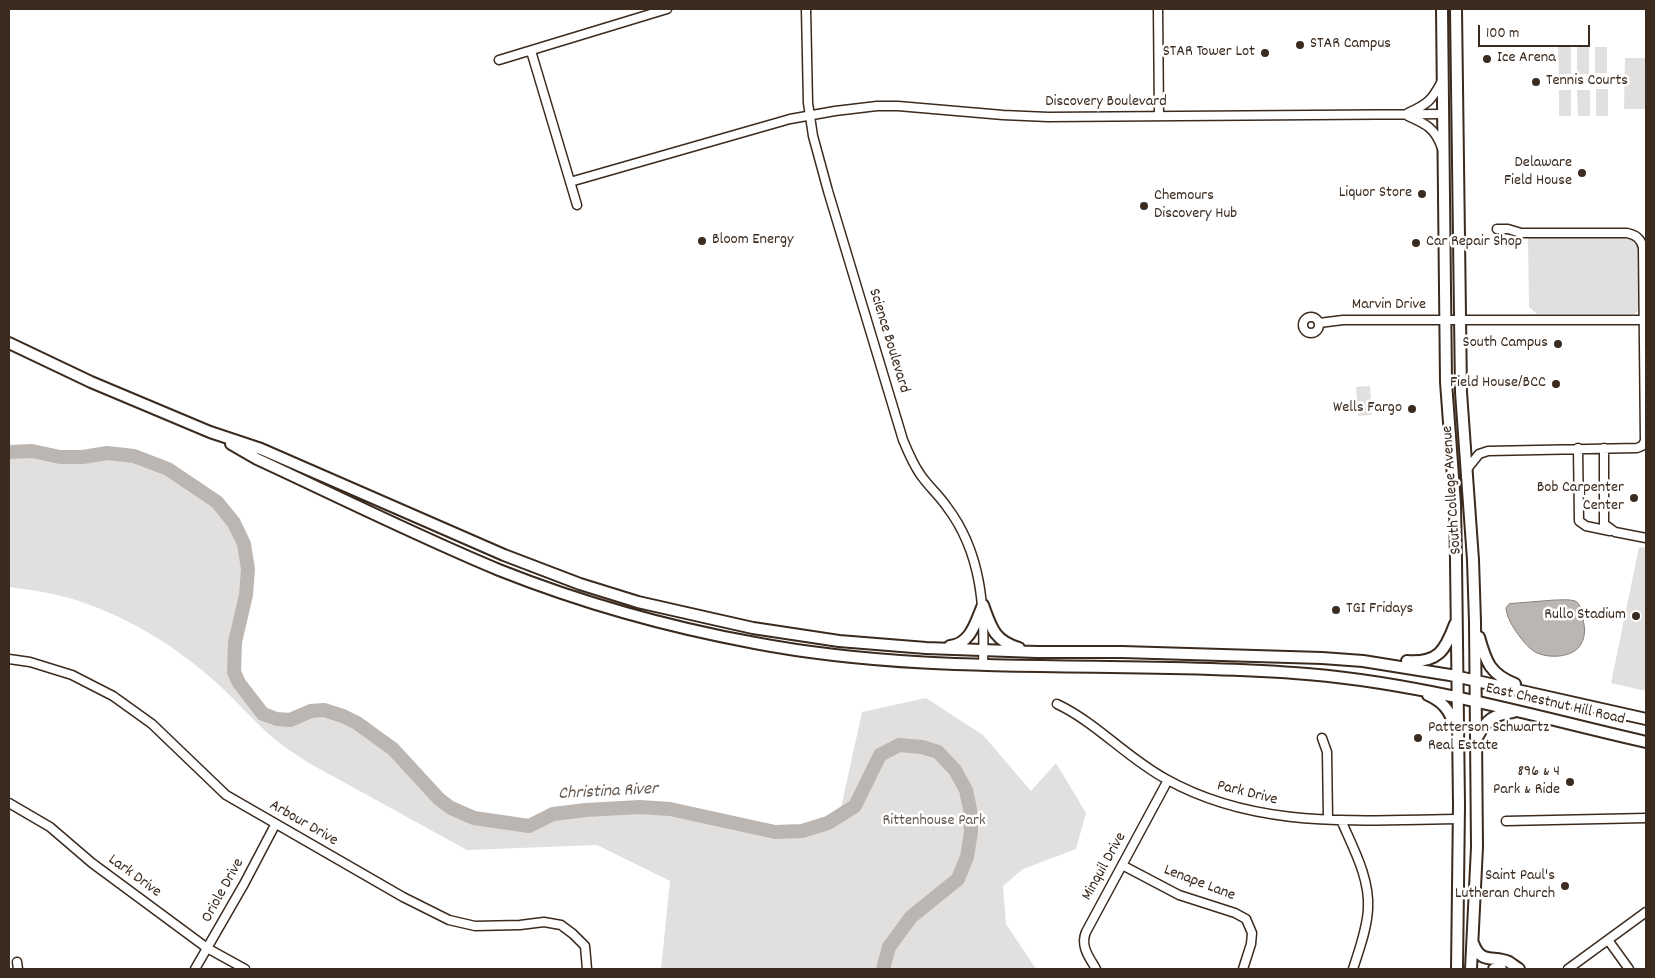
<!DOCTYPE html>
<style>
body{margin:0}
#map{position:relative;width:1655px;height:978px;overflow:hidden;background:#fff;font-family:Dekko,sans-serif}
canvas{display:block}
.frame{position:absolute;inset:0;border:10px solid #3b2a1e;pointer-events:none}
.scale{position:absolute;left:1478px;top:25px;width:112px;height:22px;box-sizing:border-box;border:2px solid #3b2a1e;border-top:0;padding-left:6px;font-size:15px;line-height:18px;white-space:nowrap;color:#3b2a1e;-webkit-text-stroke:4px #fff;paint-order:stroke}
</style>
<div id="map">
<canvas width="1655" height="978"></canvas>
<div class="frame"></div>
<div class="scale">100 m</div>
</div>
<script>
const context = document.querySelector('canvas').getContext('2d');
context.lineJoin = 'round';
function paint(path, color) { context.fillStyle = color; context.fill(path, 'evenodd'); }
function trace(path, color, width, dash) { context.strokeStyle = color; context.lineWidth = width; context.lineCap = dash ? 'butt' : 'round'; context.setLineDash(dash || []); context.stroke(path); }
function write(font, color, halo, rows, align = 'center') {
  context.font = font + ' Dekko,sans-serif'; context.lineWidth = 5; context.setLineDash([]); context.textBaseline = 'middle'; context.strokeStyle = halo; context.fillStyle = color; for (const [text, x, y, turn = 0] of rows) {
    context.save(); context.translate(x, y); context.rotate((+turn || 0) * Math.PI / 180); context.textAlign = isNaN(turn) ? turn : align; if (halo) context.strokeText(text, 0, 0); context.fillText(text, 0, 0); context.restore();
  }
}
paint(new Path2D(`
 M1571,47V74H1559L1558,47Z
 M1577,47H1589V74H1577Z
 M1595,47H1607V73H1595Z
 M1625,58H1646V109H1624Z
 M1596,89H1608V116H1596Z
 M1559,90H1571V116H1559Z
 M1577,90H1590V116H1578Z
 M1528,237H1625C1633,238 1637,243 1639,251V310L1634,314H1537L1529,307Z
 M1370,386L1372,415L1358,416L1356,387Z
 M32,451L60,457L134,456L217,502L248,569L246,595L235,642L234,672L239,683L256,705L263,714L277,719L290,720L311,711L324,710L343,716L357,723L393,749L439,799L451,808L462,814L484,820L529,826L553,814L586,810L640,807L670,809L775,832L803,831L828,823L839,817L862,712L926,698L983,735L1031,791L1056,763L1086,813L1076,849L1023,869L1003,886L1006,924L1036,969H661L670,881L597,845L467,850L307,762C299,756 290,751 282,745C256,725 235,698 210,677C171,643 125,616 76,600C54,593 31,590 9,587V452Z
 M1639,547L1646,548V691L1611,683Z`), '#e2e0de');
const water = new Path2D(`
 M1555,600C1561,600 1569,599 1575,601C1580,603 1581,609 1582,614C1584,624 1587,634 1581,644C1574,658 1548,659 1535,652C1531,649 1527,646 1524,642C1516,632 1507,620 1506,608L1509,604Z`);
paint(water, '#bcb6b3');
trace(water, '#887e77', 1);
trace(new Path2D(`
 M9,452L32,451L60,457H83L107,453L134,456L168,469L217,502L234,523L244,544L248,569L246,595L235,642L234,672L239,683L256,705L263,714L277,719L290,720L311,711L324,710L343,716L357,723L393,749L439,799L451,808L474,818L529,826L553,814L586,810L640,807L670,809L775,832L802,831L828,823L855,806L880,755L899,745L922,747L938,752L955,770L966,790L970,809L971,832L967,857L958,879L911,917L889,947L883,969`), '#bcb6b3', 14);
const minor = new Path2D(`
 M806,9L808,103L813,136L828,191L903,440C908,452 913,464 920,474C928,486 939,495 947,507C982,553 985,609 983,665
 M1158,9L1159,116
 M531,51L577,205
 M499,60L667,9
 M1408,113C1428,104 1432,100 1442,81
 M1408,116C1426,124 1435,128 1442,148
 M570,182L790,119L835,111L877,106H898L1003,115L1048,117L1443,114
 M1303 325a8 8 0 1 1 16 0a8 8 0 1 1-16 0Z
 M1319,323L1343,320H1643
 M1578,448L1579,521L1586,526L1610,531
 M1604,448V524L1615,532L1646,538
 M1467,469L1479,454L1488,451L1637,448L1642,446L1645,441L1643,247C1640,238 1636,235 1627,233H1521L1508,229H1497
 M9,659L30,662L72,675L113,696L152,724L226,795L403,897L449,920L475,926L520,925L544,922L561,925L573,934L585,946L587,969
 M1057,704C1097,723 1127,758 1166,779C1257,830 1358,820 1459,819
 M1322,738L1327,752L1328,819
 M9,803L50,827L92,863L207,948L245,969
 M1341,820C1353,848 1370,878 1368,909C1367,929 1359,950 1353,969
 M1506,821L1646,818
 M1122,865L1179,895L1235,913L1246,919L1252,933L1251,944L1243,969
 M1608,940L1629,969
 M17,962L18,969
 M195,969L244,884L275,825
 M1096,969C1089,957 1080,946 1086,932L1168,780
 M1568,969L1646,912`);
const major = new Path2D(`
 M1442,9L1446,382L1455,504L1456,560L1459,805L1457,969
 M1456,9L1461,392L1473,560L1475,622L1477,847L1471,969
 M9,343L91,382L210,432L261,449L504,555L580,584L638,602L713,619L753,628L839,641L926,648L1037,652H1122L1322,658L1363,661L1450,675L1646,719
 M231,444L257,459C337,496 417,536 499,570C582,603 668,627 755,643C932,677 1114,660 1294,673C1414,681 1529,715 1646,742
 M983,605C991,627 994,641 1019,648
 M1479,637C1486,662 1490,674 1515,684
 M950,646C971,644 976,621 983,605
 M1407,661C1438,663 1445,651 1455,624
 M1428,695C1443,702 1450,710 1454,726
 M1478,736C1487,719 1493,715 1513,712
 M1473,943C1481,965 1493,955 1509,962C1512,964 1516,967 1519,969
 M1494,969H1501`);
trace(minor, '#3b2a1e', 11);
trace(major, '#3b2a1e', 14);
trace(minor, '#fff', 8);
trace(major, '#fff', 10);
for (const [x, y, r, color] of [
 [1300,45,5,"#3b2a1e"],
 [1265,53,5,"#3b2a1e"],
 [1487,59,5,"#3b2a1e"],
 [1536,82,5,"#3b2a1e"],
 [1582,173,5,"#3b2a1e"],
 [1422,194,5,"#3b2a1e"],
 [1144,206,5,"#3b2a1e"],
 [702,241,5,"#3b2a1e"],
 [1416,243,5,"#3b2a1e"],
 [1558,344,5,"#3b2a1e"],
 [1556,384,5,"#3b2a1e"],
 [1412,409,5,"#3b2a1e"],
 [1634,498,5,"#3b2a1e"],
 [1336,610,5,"#3b2a1e"],
 [1636,616,5,"#3b2a1e"],
 [1418,738,5,"#3b2a1e"],
 [1570,782,5,"#3b2a1e"],
 [1565,886,5,"#3b2a1e"]
]) { const dot = new Path2D(); dot.arc(x, y, r, 0, 2 * Math.PI); context.fillStyle = color; context.fill(dot); trace(dot, '#fff', 2); }
write('16px', '#3b2a1e', '#fff', [
 ["STAR Campus",1310,45,"left"],
 ["STAR Tower Lot",1255,53],
 ["Ice Arena",1497,59,"left"],
 ["Tennis Courts",1546,82,"left"],
 ["Delaware",1572,164],
 ["Field House",1572,182],
 ["Liquor Store",1412,194],
 ["Chemours",1154,197,"left"],
 ["Discovery Hub",1154,215,"left"],
 ["Bloom Energy",712,241,"left"],
 ["Car Repair Shop",1426,243,"left"],
 ["South Campus",1548,344],
 ["Field House/BCC",1546,384],
 ["Wells Fargo",1402,409],
 ["Bob Carpenter",1624,489],
 ["Center",1624,507],
 ["TGI Fridays",1346,610,"left"],
 ["Rullo Stadium",1626,616],
 ["Patterson Schwartz",1428,729,"left"],
 ["Real Estate",1428,747,"left"],
 ["896 & 4",1560,773],
 ["Park & Ride",1560,791],
 ["Saint Paul's",1555,877],
 ["Lutheran Church",1555,895]
], 'right');
write('16px', '#3b2a1e', '#fff', [
 ["Discovery Boulevard",1106,103],
 ["Marvin Drive",1389,306],
 ["Science Boulevard",888,341,73],
 ["South College Avenue",1453,490,-94],
 ["East Chestnut Hill Road",1555,705,13],
 ["Park Drive",1247,794,14],
 ["Arbour Drive",303,824,30],
 ["Minquil Drive",1105,867,-61],
 ["Lark Drive",134,877,36],
 ["Lenape Lane",1199,884,21],
 ["Oriole Drive",224,891,-61]
]);
write('16px', '#65584e', '#fff', [
 ["Rittenhouse Park",934,822]
]);
write('italic 18px', '#685b52', '#fff', [
 ["Christina River",608,793,-3]
]);
</script>
